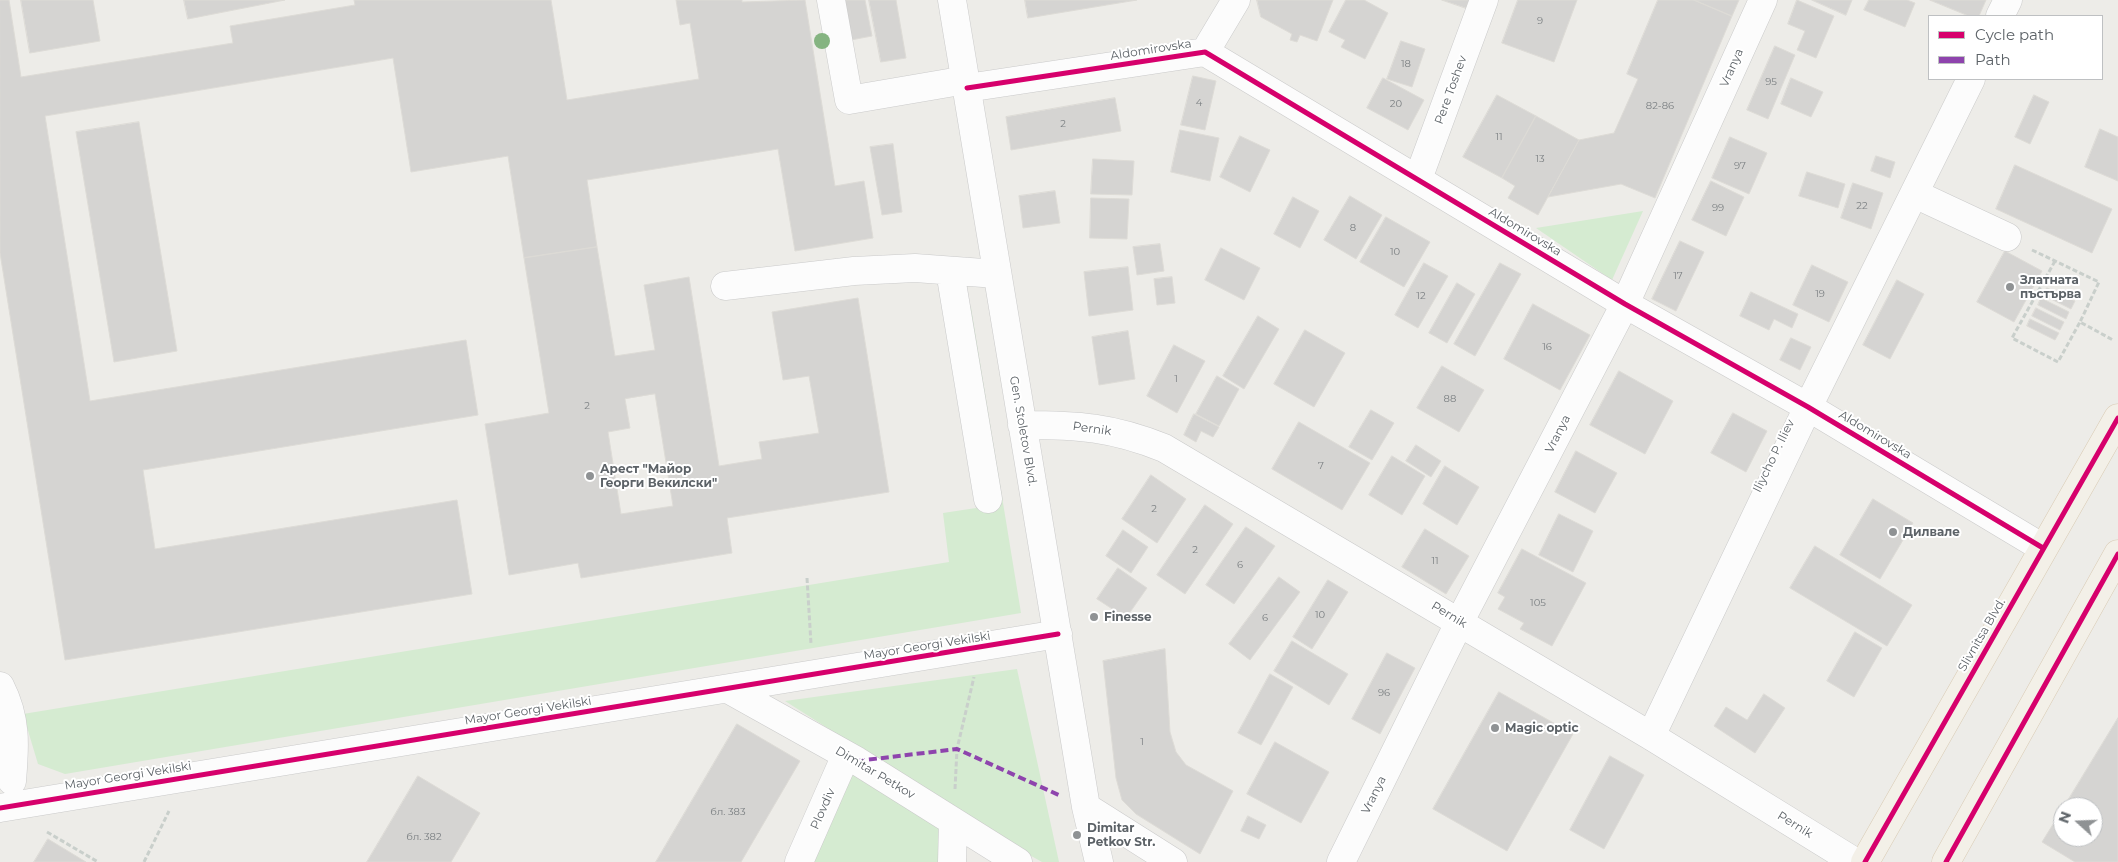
<!DOCTYPE html>
<meta charset="utf-8">
<style>
body{margin:0}
#map{position:relative;width:2118px;height:862px;overflow:hidden;background:#edece8;font-family:Montserrat,sans-serif}
canvas{display:block}
.legend{position:absolute;left:1928px;top:15px;width:175px;height:65px;box-sizing:border-box;background:#fff;border:1px solid #bec0c2;margin:0;padding:6px 9px;list-style:none;font-size:15px;color:#5c6267}
.legend li{display:flex;align-items:center;gap:10px;height:25px}
.legend b{width:25px;border:1px solid #bec0c2}
.north{position:absolute;left:2053px;top:797px;width:50px;height:50px;box-sizing:border-box;background:#fff;border:1px solid #bec0c2;border-radius:50%;rotate:290deg;font-size:14px;font-weight:700;line-height:20px;text-align:center;color:#5c6267}
.north::after{content:'';display:block;margin:auto;width:18px;height:22px;background:#8f9294;clip-path:polygon(50% 0,100% 100%,50% 72%,0 100%)}
</style>
<div id="map">
<canvas width="2118" height="862"></canvas>
<ul class="legend">
<li><b style="height:6px;background:#d6006c"></b>Cycle path</li>
<li><b style="height:6px;background:#8e44ad"></b>Path</li>
</ul>
<div class="north">N</div>
</div>
<script>
const context = document.querySelector('canvas').getContext('2d');
context.lineJoin = 'round';
function paint(path, color) { context.fillStyle = color; context.fill(path, 'evenodd'); }
function trace(path, color, width, dash) { context.strokeStyle = color; context.lineWidth = width; context.lineCap = dash ? 'butt' : 'round'; context.setLineDash(dash || []); context.stroke(path); }
function write(font, color, halo, rows, align = 'center') {
  context.font = font + ' Montserrat,sans-serif'; context.lineWidth = 4; context.setLineDash([]); context.textBaseline = 'middle'; context.strokeStyle = halo; context.fillStyle = color; for (const [text, x, y, turn = 0] of rows) {
    context.save(); context.translate(x, y); context.rotate((+turn || 0) * Math.PI / 180); context.textAlign = isNaN(turn) ? turn : align; if (halo) context.strokeText(text, 0, 0); context.fillText(text, 0, 0); context.restore();
  }
}
paint(new Path2D(`
 M1643,211L1612,280L1536,228Z
 M968,304L971,307L1021,613L65,774L38,764L23,714L949,562L943,513L996,505Z
 M1017,669L1059,862H1042L1008,843L785,701Z
 M853,774L941,830L950,862H813Z`), '#d5ebd1');
const building = new Path2D(`
 M0,0H9L21,77L233,43L230,26L355,5L354,0H551L567,100L699,79L690,23L680,25L676,0H742V2L805,0L835,186L864,181L873,238L795,251L778,149L587,180L597,247L524,258L508,156L411,172L393,58L45,116L90,401L466,340L478,415L143,470L155,549L457,500L472,594L65,660L0,253Z
 M21,0H93L100,41L30,53Z
 M184,0H285L188,19Z
 M844,0H865L872,36L851,40Z
 M869,0H896L906,58L881,62Z
 M1025,0H1137L1028,18Z
 M1257,0H1333L1317,41L1300,35L1297,42L1290,40L1292,34L1261,17Z
 M1346,0H1364L1388,13L1365,59L1341,47L1345,40L1329,32Z
 M1442,0H1469L1466,8Z
 M1518,0H1577L1554,62L1502,43Z
 M1658,0H1694L1732,16L1655,198L1621,184L1548,197L1579,140L1614,133L1638,79L1627,74Z
 M1694,0H1739L1732,16Z
 M1797,0L1834,16L1816,58L1797,50L1805,31L1788,24Z
 M1812,0H1852L1846,15Z
 M1869,0H1907L1915,3L1905,27L1864,10Z
 M1930,0H1986L1979,16H1969Z
 M1401,41L1425,49L1412,87L1387,79Z
 M1775,46L1795,55L1768,119L1747,110Z
 M1193,76L1216,81L1205,130L1181,125Z
 M1383,78L1424,100L1408,130L1367,108Z
 M1791,78L1823,92L1811,117L1781,104Z
 M1497,95L1536,116L1502,178L1463,157Z
 M2034,95L2049,102L2030,144L2015,137Z
 M1115,98L1121,131L1011,150L1006,117Z
 M1536,116L1579,140L1538,215L1508,198L1515,186L1502,178Z
 M139,122L177,351L114,362L76,132Z
 M2100,129L2118,137V181L2085,167Z
 M1180,130L1219,138L1210,181L1171,172Z
 M1240,136L1270,150L1250,192L1220,177Z
 M1730,137L1767,153L1749,194L1712,178Z
 M893,144L902,212L882,215L870,147Z
 M1876,156L1895,162L1890,178L1871,171Z
 M1093,159L1134,161L1132,195L1091,194Z
 M2015,165L2112,209L2092,253L1996,209Z
 M1807,172L1845,184L1838,208L1799,196Z
 M1711,181L1744,197L1726,236L1692,220Z
 M1853,183L1883,193L1871,229L1841,218Z
 M1055,191L1060,223L1023,228L1019,196Z
 M1350,196L1382,215L1356,259L1324,240Z
 M1293,197L1319,211L1300,248L1274,234Z
 M1091,198L1129,199L1127,239L1090,238Z
 M1386,217L1430,242L1404,287L1360,262Z
 M1680,241L1704,252L1676,311L1652,299Z
 M1160,244L1164,271L1137,275L1133,247Z
 M597,247L615,356L655,350L644,285L689,277L719,466L762,459L759,442L819,433L809,376L783,380L772,312L858,298L889,492L727,518L732,553L581,578L578,563L509,575L485,424L549,413L524,258ZM655,394L673,506L621,514L608,432L630,428L625,399Z
 M1221,248L1260,268L1244,300L1205,280Z
 M2005,251L2042,271L2014,322L1977,302Z
 M1424,263L1448,276L1418,328L1395,315Z
 M1500,263L1521,274L1475,356L1454,344Z
 M1812,265L1848,282L1829,322L1793,305Z
 M1128,267L1133,310L1089,316L1084,272Z
 M1172,277L1175,303L1157,305L1154,279Z
 M1897,280L1924,294L1890,359L1863,345Z
 M1457,283L1475,294L1447,343L1429,333Z
 M2047,288L2075,301L2071,309L2043,295Z
 M1751,292L1798,314L1792,328L1774,319L1769,330L1740,316Z
 M2041,298L2069,312L2066,319L2038,305Z
 M1533,304L1590,335L1560,390L1504,359Z
 M2036,308L2064,322L2060,330L2032,316Z
 M1258,316L1279,329L1244,389L1223,376Z
 M2030,319L2059,333L2055,340L2027,326Z
 M1305,330L1345,353L1314,407L1274,384Z
 M1128,331L1135,379L1099,385L1092,337Z
 M1791,338L1811,347L1800,370L1780,360Z
 M1174,345L1205,361L1177,413L1147,396Z
 M1442,366L1484,390L1459,432L1417,408Z
 M1619,371L1673,401L1645,454L1590,425Z
 M1217,376L1239,389L1219,426L1196,414Z
 M1371,410L1394,423L1372,460L1349,447Z
 M1733,413L1767,431L1746,472L1711,453Z
 M1194,414L1219,427L1213,437L1201,431L1196,442L1184,435Z
 M1299,422L1370,463L1342,510L1272,469Z
 M1416,445L1441,461L1431,477L1406,461Z
 M1576,451L1617,473L1595,513L1555,492Z
 M1392,456L1425,476L1402,515L1369,495Z
 M1445,466L1479,487L1457,525L1423,504Z
 M1151,475L1186,499L1157,543L1122,519Z
 M1873,499L1913,523L1880,579L1840,555Z
 M1205,505L1233,524L1185,594L1157,575Z
 M1559,514L1593,531L1573,572L1539,555Z
 M1246,527L1275,546L1234,604L1206,585Z
 M1425,529L1469,556L1446,594L1402,567Z
 M1123,530L1148,547L1131,573L1106,556Z
 M1815,546L1912,605L1887,646L1790,588Z
 M1522,549L1586,583L1552,646L1520,629L1524,623L1498,609L1505,597L1498,593Z
 M1118,568L1147,588L1126,618L1097,599Z
 M1279,577L1300,592L1250,660L1229,644Z
 M1328,580L1348,592L1312,649L1293,637Z
 M1855,632L1882,648L1854,697L1827,681Z
 M1292,641L1348,674L1329,705L1274,671Z
 M1165,649L1170,732L1176,752L1186,765L1233,791L1200,854L1136,814L1122,800L1116,778L1103,661Z
 M1387,653L1415,668L1380,734L1352,719Z
 M1270,674L1293,687L1261,745L1238,733Z
 M1499,692L1573,734L1507,851L1433,809Z
 M1764,694L1785,708L1755,753L1714,726L1726,707L1747,720Z
 M2118,718V862H2075L2042,842L2063,808V837H2093V807H2064Z
 M737,724L800,761L741,862H656Z
 M1275,742L1329,772L1301,823L1247,794Z
 M1610,756L1644,775L1604,849L1570,830Z
 M418,776L480,813L451,862H367Z
 M1248,816L1266,825L1259,839L1241,831Z
 M48,839L86,862H34Z`);
paint(building, '#d5d4d2');
trace(building, '#dddbd6', 1);
const minor = new Path2D(`
 M831,0L849,100L966,80
 M952,0L1086,807L1099,862
 M2000,16L2008,0
 M1205,52L1236,0
 M967,88L1205,52L1625,304L1808,407L2043,548
 M1418,179L1484,0
 M1915,194L2007,237
 M950,271L988,499
 M725,286L854,271L915,268L997,274
 M1022,425C1078,425 1112,427 1164,448L1651,736L1855,862
 M0,686C17,719 15,746 12,781
 M728,689L857,761L1018,862
 M1651,736L1808,407L1971,79
 M1086,807L1173,862
 M0,808L1058,634
 M799,862L846,755
 M952,862L953,822
 M1341,862L1460,621L1625,304L1763,0`);
const major = new Path2D(`
 M1865,862L2118,418
 M1946,862L2118,554`);
trace(minor, '#cacaca', 29);
trace(major, '#d8cab3', 29);
trace(new Path2D(`
 M2032,250L2099,282L2080,322L2113,340
 M2055,261L2012,338L2058,362L2080,322
 M807,578L811,644
 M955,789L957,749L974,677
 M47,832L98,862
 M144,862L169,811`), '#c9cfcb', 3, [5, 2.5]);
trace(minor, '#fcfcfc', 28);
trace(major, '#f3f0e8', 28);
trace(new Path2D(`
 M857,761L957,749L1061,796`), '#8e44ad', 4, [8, 4]);
trace(new Path2D(`
 M967,88L1205,52L1625,304L1808,407L2043,548
 M0,808L1058,634
 M1865,862L2118,418
 M1946,862L2118,554`), '#d6006c', 5);
context.fillStyle = '#85b481';
for (const [x, y] of [
 [822,41]
]) { context.beginPath(); context.arc(x, y, 8, 0, 2 * Math.PI); context.fill(); }
for (const [x, y, r, color] of [
 [2010,287,5,"#8f9294"],
 [590,476,5,"#8f9294"],
 [1893,532,5,"#8f9294"],
 [1094,617,5,"#8f9294"],
 [1495,728,5,"#8f9294"],
 [1077,835,5,"#8f9294"]
]) { const dot = new Path2D(); dot.arc(x, y, r, 0, 2 * Math.PI); context.fillStyle = color; context.fill(dot); trace(dot, '#fff', 2); }
write('10px', '#7c8083', null, [
 ["9",1540,21],
 ["18",1406,64],
 ["95",1771,82],
 ["4",1199,103],
 ["20",1396,104],
 ["82-86",1660,106],
 ["2",1063,124],
 ["11",1499,137],
 ["13",1540,159],
 ["97",1740,166],
 ["22",1862,206],
 ["99",1718,208],
 ["8",1353,228],
 ["10",1395,252],
 ["17",1678,276],
 ["19",1820,294],
 ["12",1421,296],
 ["16",1547,347],
 ["1",1176,379],
 ["88",1450,399],
 ["2",587,406],
 ["7",1321,466],
 ["2",1154,509],
 ["2",1195,550],
 ["11",1435,561],
 ["6",1240,565],
 ["105",1538,603],
 ["10",1320,615],
 ["6",1265,618],
 ["96",1384,693],
 ["1",1142,742],
 ["бл. 383",728,812],
 ["бл. 382",424,837]
]);
write('12px', '#5c6267', '#fff', [
 ["Aldomirovska",1151,50,-9],
 ["Vranya",1732,68,-66],
 ["Pere Toshev",1451,90,-70],
 ["Aldomirovska",1525,232,31],
 ["Pernik",1092,429,8],
 ["Gen. Stoletov Blvd.",1023,431,80],
 ["Vranya",1558,434,-63],
 ["Aldomirovska",1875,435,31],
 ["Iliycho P. Iliev",1774,456,-64],
 ["Pernik",1449,615,31],
 ["Slivnitsa Blvd.",1982,635,-60],
 ["Mayor Georgi Vekilski",927,646,-9],
 ["Mayor Georgi Vekilski",528,711,-9],
 ["Dimitar Petkov",875,773,31],
 ["Mayor Georgi Vekilski",128,776,-9],
 ["Vranya",1374,795,-64],
 ["Plovdiv",823,809,-66],
 ["Pernik",1795,825,32]
]);
write('bold 12px', '#5c6267', '#fff', [
 ["Златната",2020,280],
 ["пъстърва",2020,294],
 ["Арест \"Майор",600,469],
 ["Георги Векилски\"",600,483],
 ["Дилвале",1903,532],
 ["Finesse",1104,617],
 ["Magic optic",1505,728],
 ["Dimitar",1087,828],
 ["Petkov Str.",1087,842]
], 'left');
</script>
